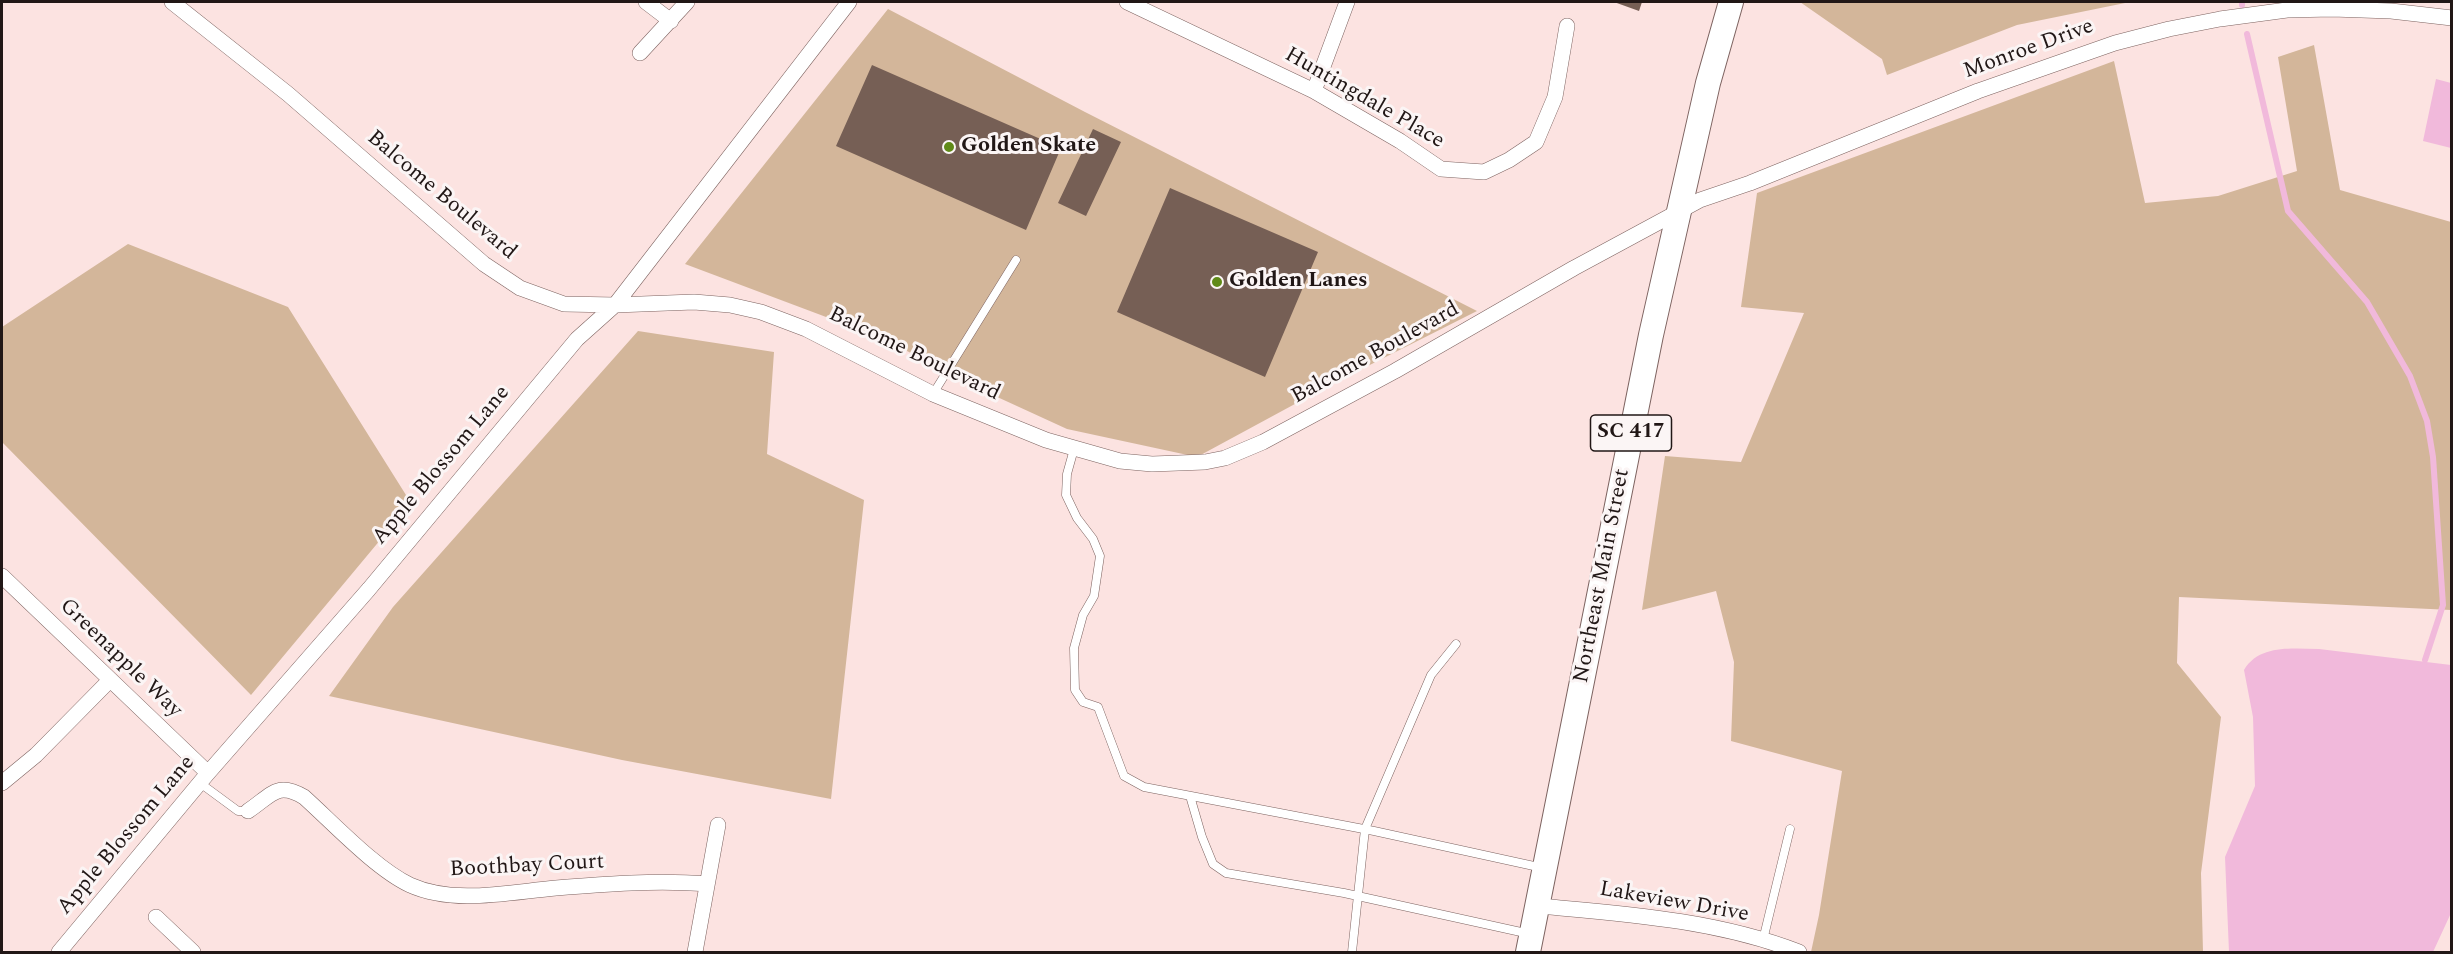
<!DOCTYPE html>
<style>
body{margin:0}
#map{position:relative;width:2453px;height:954px;overflow:hidden;background:#fce3e1;font-family:Spectral,serif}
canvas{display:block}
.frame{position:absolute;inset:0;border:3px solid #211716;pointer-events:none}
</style>
<div id="map">
<canvas width="2453" height="954"></canvas>
<div class="frame"></div>
</div>
<script>
const context = document.querySelector('canvas').getContext('2d');
context.lineJoin = 'round';
function paint(path, color) { context.fillStyle = color; context.fill(path, 'evenodd'); }
function trace(path, color, width, dash) { context.strokeStyle = color; context.lineWidth = width; context.lineCap = dash ? 'butt' : 'round'; context.setLineDash(dash || []); context.stroke(path); }
function write(font, color, halo, rows, align = 'center') {
  context.font = font + ' Spectral,serif'; context.lineWidth = 6; context.setLineDash([]); context.textBaseline = 'middle'; context.strokeStyle = halo; context.fillStyle = color; for (const [text, x, y, turn = 0] of rows) {
    context.save(); context.translate(x, y); context.rotate((+turn || 0) * Math.PI / 180); context.textAlign = isNaN(turn) ? turn : align; if (halo) context.strokeText(text, 0, 0); context.fillText(text, 0, 0); context.restore();
  }
}
paint(new Path2D(`
 M1800,2H2130L2017,25L1887,75L1882,59Z
 M888,9L1085,112L1477,311L1330,385L1197,457L1067,429L982,390L882,338L685,264Z
 M2314,45L2340,190L2451,222V610L2179,597L2177,663L2221,717L2201,873L2203,952H1811L1819,915L1842,771L1731,741L1734,662L1716,591L1642,610L1665,456L1741,462L1804,313L1741,307L1757,193L2114,61L2145,203L2218,196L2297,171L2278,57Z
 M128,244L288,307L411,503L251,695L2,442V327Z
 M638,331L774,352L767,454L864,500L831,799L622,760L329,696L393,607Z`), '#d3b69a');
paint(new Path2D(`
 M2436,79L2451,83V148L2423,141Z
 M2319,649L2451,665V913L2433,952H2229L2225,857L2255,786L2253,717L2244,670C2260,644 2292,649 2319,649Z`), '#f1b9db');
trace(new Path2D(`
 M2242,2V5
 M2247,34L2288,211L2367,302L2410,376L2427,421L2433,457L2443,605L2425,660`), '#f1b9db', 6);
paint(new Path2D(`
 M1614,2H1642L1639,11Z
 M872,65L1061,148L1026,230L836,146Z
 M1093,129L1121,142L1086,216L1058,203Z
 M1170,188L1318,252L1265,377L1117,312Z`), '#765f55');
const service = new Path2D(`
 M933,394L1016,260
 M1074,449L1067,474L1066,495L1077,518L1093,539L1100,556L1094,596L1083,615L1074,648L1075,690L1083,702L1098,707L1124,776L1144,787L1374,831L1543,868
 M200,783L238,811H248
 M1190,796L1202,837L1213,864L1226,873L1344,893L1530,934
 M1763,940L1790,829
 M1352,952L1365,829L1431,675L1456,644`);
const minor = new Path2D(`
 M172,2L288,94L484,264L520,288L564,304L615,305L694,302L730,305L761,312L806,329L933,394L1046,440L1120,461L1152,464L1205,462L1225,458L1263,442L1395,371L1574,268L1700,200L1750,183L1978,91L2115,43L2169,29L2220,19L2287,10L2332,9L2391,11L2452,18
 M646,2L671,21
 M1127,2L1314,91L1400,141L1441,169L1484,172L1509,160L1536,142L1555,97L1567,26
 M640,53L687,2
 M1314,91L1347,2
 M2,576L208,773
 M2,783L36,755L109,681
 M248,811C272,795 277,781 304,797C334,824 376,869 410,885C454,905 510,892 556,888C605,884 657,880 707,884
 M1539,906C1626,914 1717,920 1799,952
 M156,917L193,952
 M59,952L208,773L369,589L577,339L615,305L849,2
 M695,952L718,825`);
const primary = new Path2D(`
 M1528,952L1651,335L1708,83L1731,2`);
trace(service, '#7d6360', 9);
trace(minor, '#7d6360', 16);
trace(primary, '#7d6360', 26);
trace(service, '#fff', 8);
trace(minor, '#fff', 15);
trace(primary, '#fff', 24);
for (const [x, y, r, color] of [
 [949,147,6,"#608a18"],
 [1217,282,6,"#608a18"]
]) { const dot = new Path2D(); dot.arc(x, y, r, 0, 2 * Math.PI); context.fillStyle = color; context.fill(dot); trace(dot, '#fbf5f5', 2); }
for (const [x, y, w] of [
 [1631,433,81]
]) { const box = new Path2D(); box.roundRect(x - w / 2, y - 18, w, 36, 4.5); context.fillStyle = '#fbf5f5'; context.fill(box); trace(box, '#211716', 1.5); }
write('bold 21px', '#211716', null, [
 ["SC 417",1631,433]
]);
write('22px', '#211716', '#fbf5f5', [
 ["Monroe Drive",2029,50,-20],
 ["Huntingdale Place",1364,99,30],
 ["Balcome Boulevard",441,196,40],
 ["Balcome Boulevard",1376,354,-29],
 ["Balcome Boulevard",914,355,26],
 ["Apple Blossom Lane",442,466,-50],
 ["Northeast Main Street",1603,576,-79],
 ["Greenapple Way",120,659,44],
 ["Apple Blossom Lane",127,836,-50],
 ["Boothbay Court",527,867,-3],
 ["Lakeview Drive",1674,903,10]
]);
write('bold 22px', '#211716', '#fbf5f5', [
 ["Golden Skate",961,147],
 ["Golden Lanes",1229,282]
], 'left');
</script>
